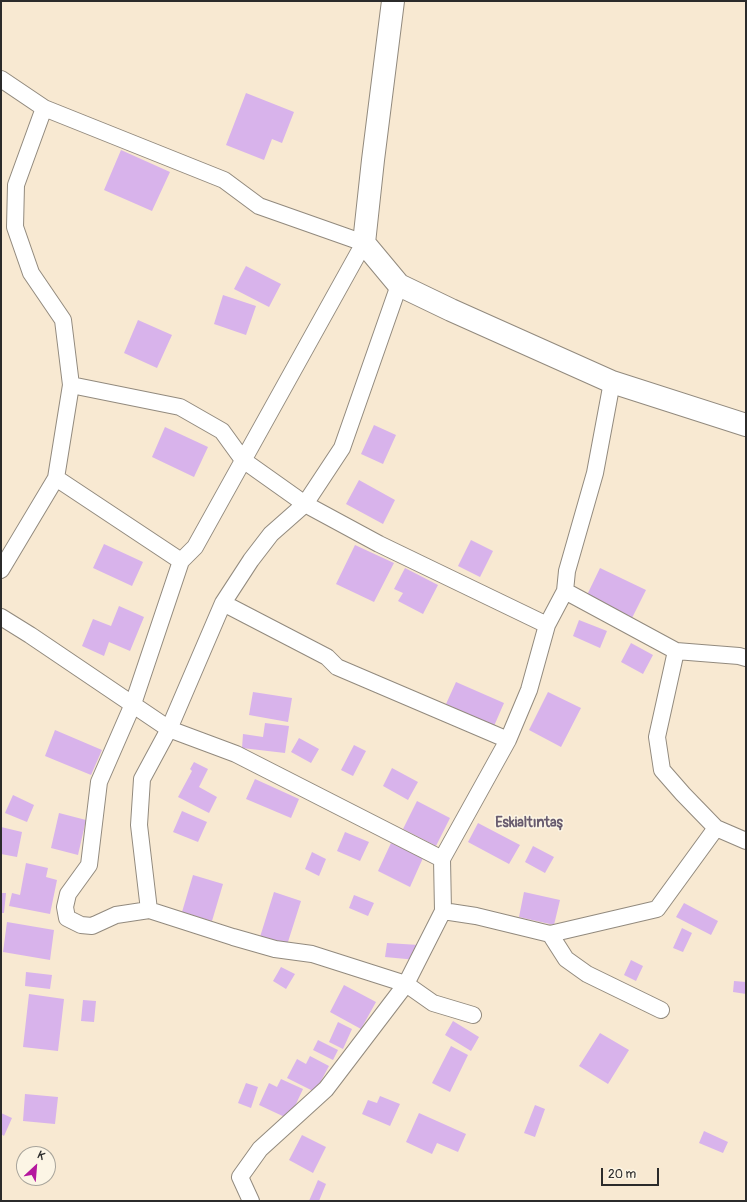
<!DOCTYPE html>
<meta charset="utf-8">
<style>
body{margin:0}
#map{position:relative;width:747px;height:1202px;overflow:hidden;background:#f8e9d2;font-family:Pangolin,sans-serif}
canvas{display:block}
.frame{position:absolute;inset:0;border:2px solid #2b2b2b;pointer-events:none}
.north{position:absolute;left:16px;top:1146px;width:40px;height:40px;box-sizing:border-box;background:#fcf5e5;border:1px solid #a8a49b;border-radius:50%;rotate:26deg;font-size:11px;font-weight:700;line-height:16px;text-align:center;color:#2b2b2b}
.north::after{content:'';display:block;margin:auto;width:14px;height:18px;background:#b5179e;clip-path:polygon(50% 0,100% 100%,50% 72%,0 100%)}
.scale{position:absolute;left:601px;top:1168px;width:58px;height:18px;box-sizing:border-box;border:2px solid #2b2b2b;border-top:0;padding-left:5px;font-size:12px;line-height:14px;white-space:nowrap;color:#2b2b2b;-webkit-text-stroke:3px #fcf5e5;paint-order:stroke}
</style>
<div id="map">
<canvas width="747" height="1202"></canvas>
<div class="frame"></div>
<div class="north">K</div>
<div class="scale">20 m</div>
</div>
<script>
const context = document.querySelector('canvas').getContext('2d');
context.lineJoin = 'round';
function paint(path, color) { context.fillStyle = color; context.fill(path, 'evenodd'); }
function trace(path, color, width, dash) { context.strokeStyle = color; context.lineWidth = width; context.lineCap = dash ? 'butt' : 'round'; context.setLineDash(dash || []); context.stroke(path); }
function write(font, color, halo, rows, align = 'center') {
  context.font = font + ' Pangolin,sans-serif'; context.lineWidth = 3; context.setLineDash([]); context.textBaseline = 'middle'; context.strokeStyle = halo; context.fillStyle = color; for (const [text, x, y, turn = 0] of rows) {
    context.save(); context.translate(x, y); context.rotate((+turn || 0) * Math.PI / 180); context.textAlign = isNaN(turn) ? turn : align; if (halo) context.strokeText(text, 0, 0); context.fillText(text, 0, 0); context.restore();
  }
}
paint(new Path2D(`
 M246,93L294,112L282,143L272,139L264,160L226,145Z
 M121,150L170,172L152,211L104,190Z
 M246,266L281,284L269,307L234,289Z
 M223,295L256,306L246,335L214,324Z
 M138,320L172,335L157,368L124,353Z
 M374,425L396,435L383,464L361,454Z
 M165,427L208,447L194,477L152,457Z
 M359,480L395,500L383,524L346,504Z
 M471,540L493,551L480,577L458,566Z
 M104,544L143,562L132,586L93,568Z
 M355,545L394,563L374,602L336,584Z
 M405,568L438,585L423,614L398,601L403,593L394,589Z
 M600,568L646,590L632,618L587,595Z
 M119,606L144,617L130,651L109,642L104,656L82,646L93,619L111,626Z
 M579,620L607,631L600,648L573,636Z
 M631,643L653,655L643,674L621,662Z
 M456,682L504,703L494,726L446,704Z
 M253,692L292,698L288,722L249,715Z
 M548,692L581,708L561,747L529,730Z
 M265,723L289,726L285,753L242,748L243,734L263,737Z
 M55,730L102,750L91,775L45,756Z
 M299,738L319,749L311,763L291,752Z
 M354,745L366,751L353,776L341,770Z
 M194,762L208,769L199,787L217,797L209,813L178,797L192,771L190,769Z
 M392,768L418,782L408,800L383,786Z
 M255,779L299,799L291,818L246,799Z
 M13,795L34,805L27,822L5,813Z
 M417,801L450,818L436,846L403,829Z
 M182,811L207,822L198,842L173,832Z
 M59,813L86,820L78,855L51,848Z
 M478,823L520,845L509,864L468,842Z
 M1,827L22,832L17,857L1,854Z
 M345,832L369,842L360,861L337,851Z
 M391,843L423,858L410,887L378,871Z
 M533,846L554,857L545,873L525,862Z
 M312,852L326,859L319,876L305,869Z
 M26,863L48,868L46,877L57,880L50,914L9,906L12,893L20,895Z
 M193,875L223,884L212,921L182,912Z
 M274,892L301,901L287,945L260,937Z
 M524,892L560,900L554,925L519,917Z
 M1,893H6L4,913H1Z
 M354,895L374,903L368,916L349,908Z
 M684,903L718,921L711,935L676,917Z
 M7,922L54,930L50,960L3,952Z
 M682,928L692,933L683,952L673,948Z
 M387,943L419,945L417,960L385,957Z
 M631,960L643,966L636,981L624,975Z
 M281,967L295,974L286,989L273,981Z
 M26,972L52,975L50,989L25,986Z
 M734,981L746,982V994L733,992Z
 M344,985L376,1002L361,1029L330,1012Z
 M29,994L64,999L58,1051L23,1047Z
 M83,1000L96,1001L94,1022L81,1021Z
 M453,1021L479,1037L471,1051L445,1035Z
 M338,1022L352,1029L343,1049L329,1042Z
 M600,1033L629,1050L608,1084L579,1066Z
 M318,1040L338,1050L333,1060L313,1050Z
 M451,1046L468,1055L450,1092L432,1083Z
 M310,1056L329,1066L315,1092L287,1078L297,1059L306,1064Z
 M281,1079L303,1089L289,1119L259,1105L269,1083L277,1087Z
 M246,1083L258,1087L251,1108L238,1103Z
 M25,1094L58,1097L55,1124L23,1121Z
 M380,1096L400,1104L390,1126L362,1114L368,1100L377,1103Z
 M535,1105L545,1109L535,1137L524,1133Z
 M1,1113L12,1118L4,1136L1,1134Z
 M419,1113L466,1134L458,1152L437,1143L432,1154L406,1142Z
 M704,1131L728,1142L723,1153L699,1143Z
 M302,1135L326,1147L313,1173L289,1160Z
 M318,1180L326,1184L319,1201H309Z`), '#d8b3eb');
const street = new Path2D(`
 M1,79L44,108L224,180L259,206L364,243L195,547L181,561L133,704L99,782L89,865L68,894L65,907L67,918L81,925L92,926L116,915L149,910L233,937L275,949L312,954L406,984L433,1003L473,1015
 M71,385L180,407L222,431L243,460L305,504L379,544L547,625
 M56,478L181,561
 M1,570L56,478L71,385L63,320L31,273L15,227L16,185L44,108
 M565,591L676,651L739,656L746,658
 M223,603L327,657L337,667L508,740L529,690L547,625L565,591L567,571L595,473L612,382
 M1,617L30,635L169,729L236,754L442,859
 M676,651L657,737L662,770L683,794L716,828L746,841
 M149,910L139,825L142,779L169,729L223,603L251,560L271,534L305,504L342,448L399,285
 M443,911L476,916L550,934L657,909L716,828
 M550,934L566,959L587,974L661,1010
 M251,1201L240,1177L260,1149L326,1089L406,984L443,911L442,859L508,740`);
const secondary = new Path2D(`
 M393,1L373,160L364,243L399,285L451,310L612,382L746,425`);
trace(street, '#928a7e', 18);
trace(secondary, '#928a7e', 24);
trace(street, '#fff', 16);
trace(secondary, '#fff', 22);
write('bold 14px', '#685b6e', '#fcf5e5', [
 ["Eskialtıntaş",529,823]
]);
</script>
